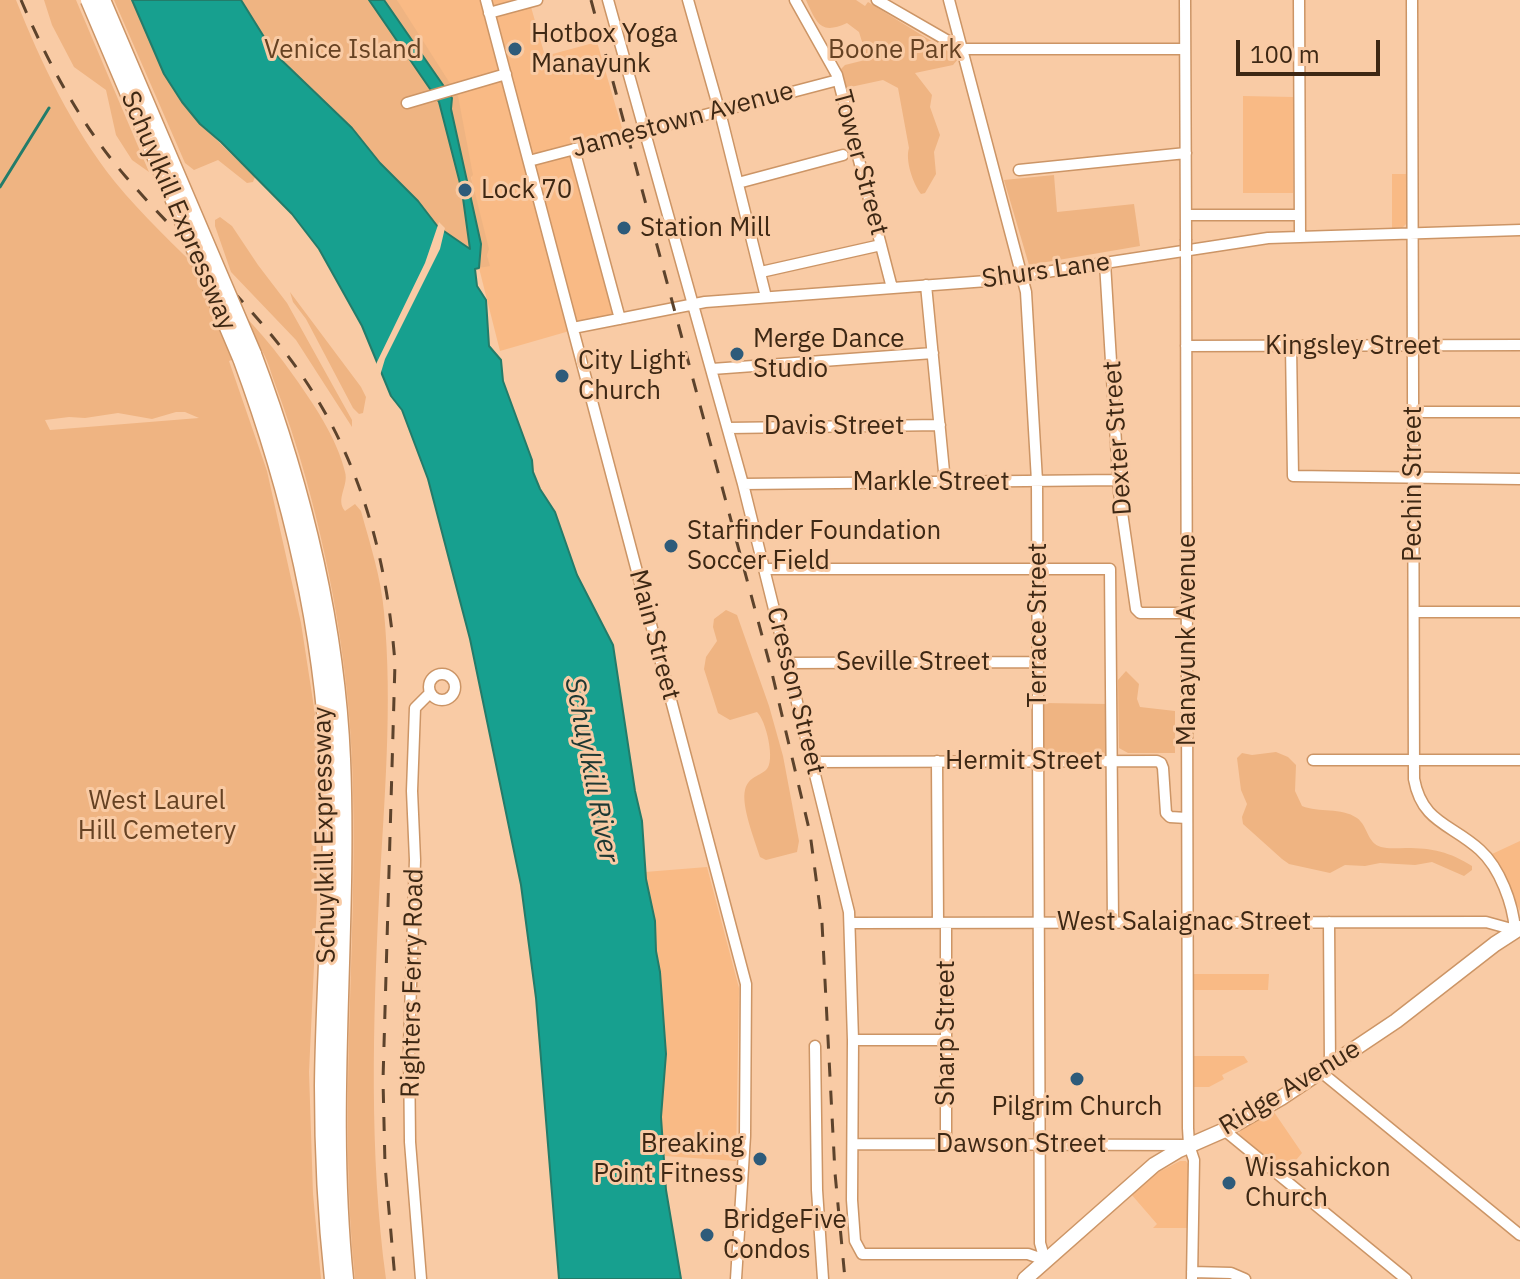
<!DOCTYPE html>
<style>
body{margin:0}
#map{position:relative;width:1520px;height:1279px;overflow:hidden;background:#f9cba5;font-family:"IBM Plex Sans",sans-serif}
canvas{display:block}
.scale{position:absolute;left:1236px;top:40px;width:144px;height:36px;box-sizing:border-box;border:4px solid #3e2814;border-top:0;padding-left:10px;font-size:24px;line-height:28px;white-space:nowrap;color:#3e2814;-webkit-text-stroke:6px #f9cba5;paint-order:stroke}
</style>
<div id="map">
<canvas width="1520" height="1279"></canvas>
<div class="scale">100 m</div>
</div>
<script>
const context = document.querySelector('canvas').getContext('2d');
context.lineJoin = 'round';
function paint(path, color) { context.fillStyle = color; context.fill(path, 'evenodd'); }
function trace(path, color, width, dash) { context.strokeStyle = color; context.lineWidth = width; context.lineCap = dash ? 'butt' : 'round'; context.setLineDash(dash || []); context.stroke(path); }
function write(font, color, halo, rows, align = 'center') {
  context.font = font + ' "IBM Plex Sans",sans-serif'; context.lineWidth = 6; context.setLineDash([]); context.textBaseline = 'middle'; context.strokeStyle = halo; context.fillStyle = color; for (const [text, x, y, turn = 0] of rows) {
    context.save(); context.translate(x, y); context.rotate((+turn || 0) * Math.PI / 180); context.textAlign = isNaN(turn) ? turn : align; if (halo) context.strokeText(text, 0, 0); context.fillText(text, 0, 0); context.restore();
  }
}
paint(new Path2D(`
 M397,0H529L545,56L597,42L624,135L574,148L618,317L500,351L479,268L489,265L471,176Z
 M1243,96L1293,97V193H1243Z
 M1392,174H1407V223L1402,228H1392Z
 M1520,841V911L1492,854Z
 M707,867L739,988L736,1161L665,1156L661,1117L666,1054L660,972L645,872Z
 M1194,974H1269L1268,990H1194Z
 M1194,1056H1244L1248,1062L1222,1075L1224,1079L1209,1087H1194Z
 M1274,1112L1302,1153L1285,1173L1239,1134L1241,1129Z
 M1180,1161H1186L1188,1164L1187,1228H1153L1157,1224L1131,1194L1155,1174Z`), '#f9ba85');
paint(new Path2D(`
 M0,0H16C41,63 72,128 115,182C170,249 244,303 293,375C313,403 337,438 345,472C349,486 335,499 345,511L355,504L361,511C370,544 381,577 384,612C393,706 384,802 379,897C373,1023 369,1153 386,1279H355C338,1115 357,953 353,789C351,684 334,580 306,479C297,446 286,413 274,381C270,370 267,357 260,348L229,361L267,471L301,623L315,714L319,789L316,820L317,901L309,1072L313,1194L321,1279H0ZM176,412H185L199,418L50,430L45,420L69,417L85,418L118,413L152,419Z
 M44,0H76L149,172L132,160L116,135L106,90L74,67L52,25Z
 M114,0H132L164,74L182,102L200,124L255,177L253,182L247,183L218,160L194,170L185,163Z
 M241,0H397L458,96L473,175L471,177L489,249L487,255L490,266L479,268L474,252L438,227L418,201L380,163L352,128L274,53Z
 M806,0H856L865,6L868,2L959,58L953,65L915,73L932,95L930,107L940,135L934,152L936,174L925,193L921,194C913,184 905,160 909,148L898,88L883,80L846,88L841,69L845,65L865,60V55L867,58L859,32L847,23C821,35 817,24 806,0Z
 M1054,175L1057,212L1134,204L1140,246L1029,265L1004,180Z
 M220,217L232,226L258,265L287,303L352,420V427L296,340L231,272L215,226V220Z
 M290,292L361,387L366,397L363,413L359,414L353,408L306,319L293,302Z
 M726,610L737,615L769,706L783,756L799,841L797,852L766,860L760,857C755,841 741,806 745,790C748,777 758,777 766,770C776,762 766,720 757,712L730,720L718,713L704,669L706,657L717,641L713,627L714,619Z
 M1126,671L1139,684L1137,699L1140,707L1175,711V753H1128L1119,748L1118,680Z
 M1044,703L1108,704L1107,754H1046L1044,750Z
 M1276,752L1288,757L1296,765L1295,791L1302,806C1319,813 1341,807 1357,818C1368,826 1367,843 1381,847C1388,849 1398,848 1406,848C1432,848 1450,852 1472,866V870L1464,876L1432,862L1415,865L1380,863L1365,866L1345,865L1330,873L1289,864L1282,859L1243,824L1242,817L1247,804L1241,790L1237,758L1242,753L1252,755Z`), '#efb482');
const water = new Path2D(`
 M132,0H241L274,53L352,128L380,163L418,201L438,227L470,249L462,191L439,102L369,0H384L452,98L451,109L481,244L479,268L475,269L477,286L486,300L489,346L501,360L503,381L532,460L533,472L540,489L555,512L577,575L613,645L635,791L642,821L646,879L655,921L656,951L660,972L666,1054L661,1117L666,1190L681,1279H559L536,998L521,885L470,639L428,479L402,410L391,396L362,326L319,249L292,214L221,142L200,124L182,102L164,74Z`);
paint(water, '#17a08f');
trace(water, '#237c6a', 2);
paint(new Path2D(`
 M439,222L445,228L440,249L385,359L379,379L375,367L377,362L425,263Z`), '#f9cba5');
trace(new Path2D(`
 M0,187L49,108`), '#237c6a', 3);
const minor = new Path2D(`
 M486,0L746,984L745,1136L736,1279
 M608,0L743,484L849,912L853,1040L852,1200L855,1241L862,1254H1028L1045,1260
 M688,0L722,120L766,297
 M795,0L837,75L892,288
 M877,0L962,49H1185
 M949,0L1026,292L1037,481L1040,1243L1045,1260
 M1185,0L1186,239
 M1299,0L1300,237
 M489,13L537,0
 M407,103L506,74
 M574,149L620,319
 M529,161L838,80
 M1019,170L1186,153
 M738,183L843,155
 M1186,215H1299
 M1186,251L1188,1128L1189,1145L1194,1160L1192,1279
 M1105,263L1119,492L1136,609L1140,613H1187
 M761,272L881,245
 M926,285L945,482
 M573,328L705,302L987,281L1268,238L1520,230
 M1186,346L1520,345
 M1291,346L1293,476L1520,479
 M712,369L933,353
 M1413,412H1520
 M728,428L940,425
 M743,484L1119,480
 M765,569H1110L1113,922
 M1414,612H1520
 M788,663L1038,662
 M429 687a13 13 0 1 1 26 0a13 13 0 1 1-26 0Z
 M1313,760H1520
 M937,761L938,923
 M813,762L1157,761L1161,763L1163,768L1166,813L1170,817L1187,818
 M1329,922L1330,1066
 M851,923L1486,922L1515,930C1513,904 1500,868 1480,850C1452,824 1422,823 1414,779L1412,0
 M946,923V1144
 M853,1040H946
 M815,1046L817,1190L823,1279
 M1321,1072L1520,1235
 M1224,1130L1406,1279
 M854,1144L1188,1145
 M1192,1272L1231,1273L1245,1279
 M421,1279L410,1142L409,1047L415,860L412,791L415,708L430,693`);
const major = new Path2D(`
 M1025,1279L1154,1165L1179,1150L1227,1129L1281,1098L1396,1021L1495,944L1520,928`);
const highway = new Path2D(`
 M253,354C302,484 336,619 342,759C349,934 327,1103 345,1279
 M241,358C290,490 322,624 329,765C335,872 324,979 323,1086C323,1150 326,1215 333,1279`);
trace(minor, '#cc9566', 13);
trace(major, '#cc9566', 17);
trace(highway, '#cc9566', 19);
trace(minor, '#fff', 10);
trace(major, '#fff', 14);
trace(highway, '#fff', 16);
trace(new Path2D(`
 M21,0C48,63 81,125 126,177C184,244 253,304 303,377C362,464 387,560 395,663L383,1080L385,1165L395,1279
 M591,0L771,669L810,833L822,923L835,1173L845,1279`), '#5d432c', 3, [14, 14]);
const minorBridge = new Path2D(`
 M1186,251V239`);
const highwayBridge = new Path2D(`
 M89,0L241,358
 M102,0L253,354`);
trace(minorBridge, '#cc9566', 13, []);
trace(highwayBridge, '#cc9566', 19, []);
trace(minorBridge, '#fff', 10);
trace(highwayBridge, '#fff', 16);
for (const [x, y, r, color] of [
 [515,49,8,"#2e5b7a"],
 [465,190,8,"#2e5b7a"],
 [624,228,8,"#2e5b7a"],
 [737,354,8,"#2e5b7a"],
 [562,376,8,"#2e5b7a"],
 [671,546,8,"#2e5b7a"],
 [1077,1079,8,"#2e5b7a"],
 [760,1159,8,"#2e5b7a"],
 [1229,1183,8,"#2e5b7a"],
 [707,1235,8,"#2e5b7a"]
]) { const dot = new Path2D(); dot.arc(x, y, r, 0, 2 * Math.PI); context.fillStyle = color; context.fill(dot); trace(dot, '#f9cba5', 3); }
write('26px', '#3e2814', '#f9cba5', [
 ["Hotbox Yoga",531,34],
 ["Manayunk",531,64],
 ["Lock 70",481,190],
 ["Station Mill",640,228],
 ["Merge Dance",753,339],
 ["Studio",753,369],
 ["City Light",578,361],
 ["Church",578,391],
 ["Starfinder Foundation",687,531],
 ["Soccer Field",687,561],
 ["Pilgrim Church",1077,1107,"center"],
 ["Breaking",744,1144,"right"],
 ["Point Fitness",744,1174,"right"],
 ["Wissahickon",1245,1168],
 ["Church",1245,1198],
 ["BridgeFive",723,1220],
 ["Condos",723,1250]
], 'left');
write('26px', '#664223', '#f9cba5', [
 ["Venice Island",343,50],
 ["Boone Park",895,50],
 ["West Laurel",157,801],
 ["Hill Cemetery",157,831]
]);
write('26px', '#3e2814', '#f9cba5', [
 ["Jamestown Avenue",683,120,-15],
 ["Tower Street",860,163,75],
 ["Schuylkill Expressway",178,211,67],
 ["Shurs Lane",1046,271,-8],
 ["Kingsley Street",1353,346],
 ["Davis Street",834,426],
 ["Dexter Street",1118,438,-94],
 ["Markle Street",931,482],
 ["Pechin Street",1413,484,-90],
 ["Terrace Street",1038,625,-90],
 ["Main Street",654,635,75],
 ["Manayunk Avenue",1187,640,-90],
 ["Seville Street",913,662],
 ["Cresson Street",795,691,76],
 ["Hermit Street",1024,761],
 ["Schuylkill Expressway",325,835,-91],
 ["West Salaignac Street",1184,922],
 ["Righters Ferry Road",413,983,-89],
 ["Sharp Street",946,1033,-90],
 ["Ridge Avenue",1290,1088,-31],
 ["Dawson Street",1021,1144]
]);
write('italic 28px', '#1e3833', '#f9cba5', [
 ["Schuylkill River",591,770,79]
]);
</script>
